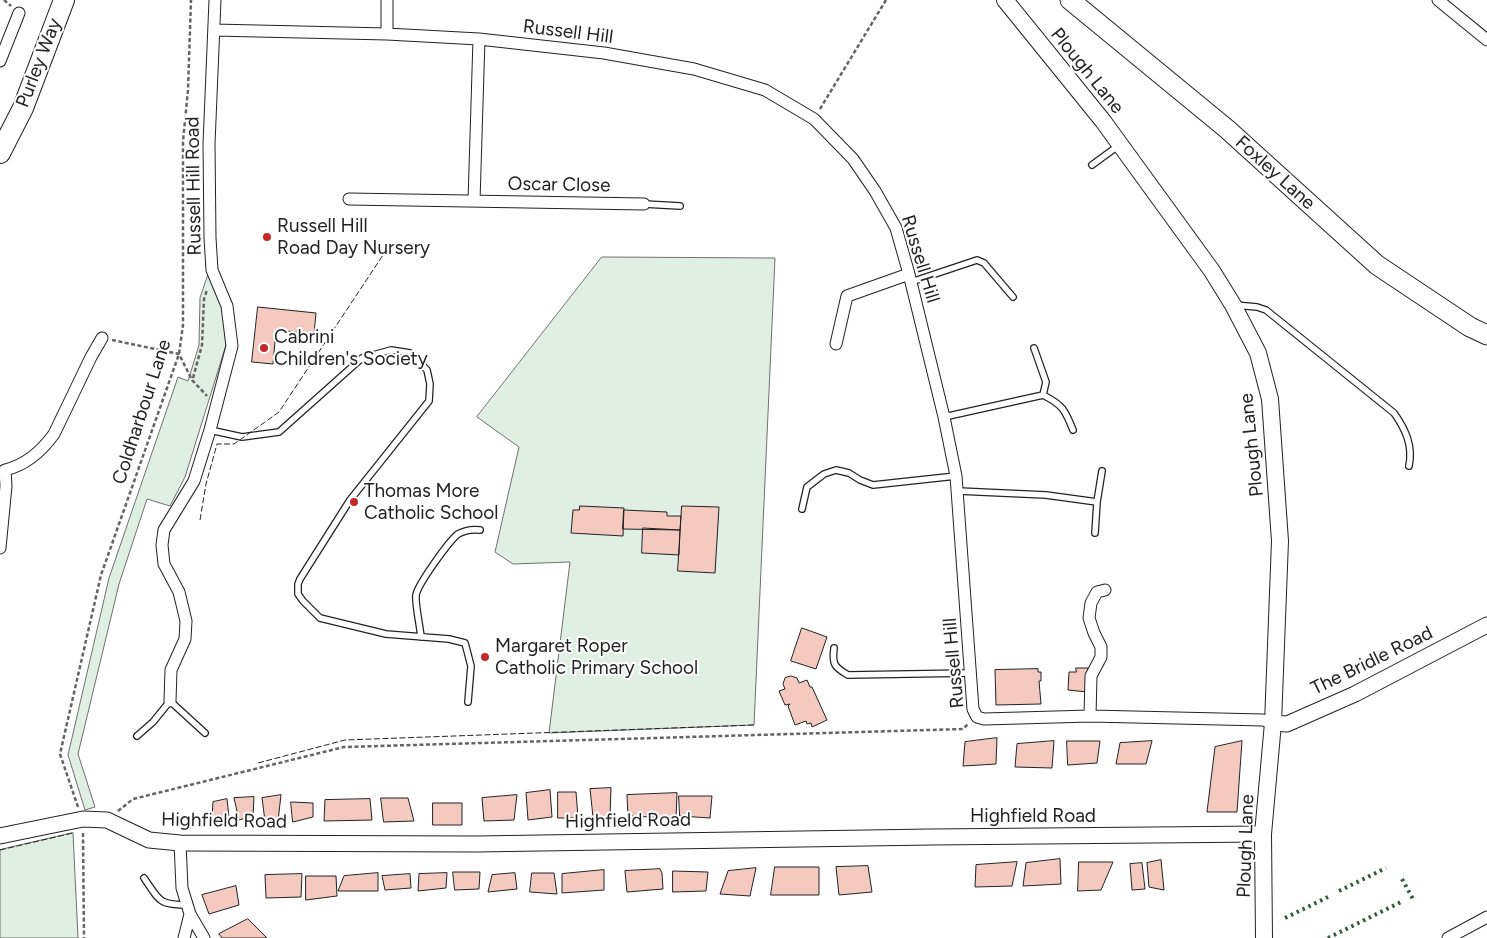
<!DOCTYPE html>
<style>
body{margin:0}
canvas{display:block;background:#fff}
</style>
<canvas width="1487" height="938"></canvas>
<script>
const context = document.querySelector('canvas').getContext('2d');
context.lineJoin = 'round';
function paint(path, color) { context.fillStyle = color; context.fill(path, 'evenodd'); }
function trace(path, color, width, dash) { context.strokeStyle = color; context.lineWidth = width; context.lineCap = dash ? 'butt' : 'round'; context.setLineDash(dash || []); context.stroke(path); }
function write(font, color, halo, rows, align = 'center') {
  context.font = font + ' Figtree,sans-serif'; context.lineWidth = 4; context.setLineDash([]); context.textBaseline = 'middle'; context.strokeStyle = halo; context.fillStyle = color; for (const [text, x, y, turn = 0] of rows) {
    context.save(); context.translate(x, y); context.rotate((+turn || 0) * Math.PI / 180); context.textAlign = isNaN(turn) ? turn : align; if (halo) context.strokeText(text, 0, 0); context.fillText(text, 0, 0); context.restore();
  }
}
const green = new Path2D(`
 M602,257L775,258L754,725L549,733L570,562L513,564L495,552L519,447L477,417Z
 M209,272L222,308L226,345L185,477L170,506L147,499L119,584L78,754L95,807L85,810L68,755L109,578L178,377L188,381L199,345L200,298Z
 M73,833L78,938H0V850Z`);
paint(green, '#e0efe3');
trace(green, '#6f6f6f', 1);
const building = new Path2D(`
 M258,307L316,313L314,334L276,330L273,364L252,362Z
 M580,506L624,508L623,536L571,533L573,510H579Z
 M682,506L719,507L715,573L678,571Z
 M624,510L667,512V516H681L680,530L623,529Z
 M643,528L680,530L679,555L642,553Z
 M802,628L827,637L816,669L791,661Z
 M1076,668H1088L1087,692L1068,690L1069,672H1076Z
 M1038,669V672H1041V681H1039L1041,704L996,705L995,670Z
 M791,676L797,678L799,683L807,680L810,687H812L827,720L812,727L811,723L807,724L806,721L795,725L788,706L790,704L785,705L779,691L785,689L783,684L785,678Z
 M997,738L996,764L963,766L965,742Z
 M1054,741L1052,768L1015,767L1017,744Z
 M1067,741H1100L1097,763L1068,765Z
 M1152,741L1146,764H1116L1120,743Z
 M1242,741L1237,812H1207L1215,747Z
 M611,788L610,817H593L590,789Z
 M550,790L552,817L528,820L526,793Z
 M558,792H576L578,818H558Z
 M677,793L676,818L628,816L627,795Z
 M281,795L278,821H265L262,798Z
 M517,795L514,820L484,821L482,798Z
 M679,796H712L710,818L680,816Z
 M254,797L253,816L239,820L234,798Z
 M381,798H408L414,821L384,822Z
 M227,799L229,817L212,818L213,802Z
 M370,799L372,820L324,821L325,800Z
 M291,802L313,803V817L293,822Z
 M433,803H462V825H433Z
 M1060,859L1061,884L1023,886L1026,863Z
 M1161,860L1164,890L1149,887L1147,863Z
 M1017,862L1012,886L975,887L976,865Z
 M1079,862H1113L1101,890L1078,891Z
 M1142,863L1145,889L1132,890L1130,864Z
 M868,866L872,892L839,895L836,867Z
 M775,867H819V895H771Z
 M756,868L750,896L720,894L728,871Z
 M660,869L662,873L663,889L627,892L625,871Z
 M604,870V890L562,893V874Z
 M673,871L708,872L706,891L673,892Z
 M453,872H480L479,889L455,890Z
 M378,873V891H338L344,876Z
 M447,873L446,888L418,891L419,874Z
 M515,873L517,889L488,892L492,875Z
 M532,873H554L557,894L530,892Z
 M302,874L301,897L266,898L265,875Z
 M410,874L411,888L385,890L382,876Z
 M306,876H336L337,896L306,900Z
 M236,886L239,905L209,914L202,895Z
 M248,919L267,938H222L219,934Z`);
paint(building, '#f3c9c0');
trace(building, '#222', 1);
const service = new Path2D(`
 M1092,165L1118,146
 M644,204L680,206
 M911,282L977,260L984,263L1013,297
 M1235,305L1257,307L1266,310L1394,413C1406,430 1413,446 1409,466
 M1034,348L1046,382L1043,395
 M944,417L1043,395C1063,405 1065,410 1073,430
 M210,430L242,437L279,432L362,358L391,350L410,353L427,370L430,384L429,401L350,500L300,579L298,584V594L303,601L320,618L386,634L449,639L465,643L471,666L468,702
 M958,491L1046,495L1097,502
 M802,509L807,487L824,474L836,470L849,473L860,480L873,485L956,476
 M1095,533L1097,502L1102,471
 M421,637C420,626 415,604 416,595C418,584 449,541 458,534C465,530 472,529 480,530
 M834,648C832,664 834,667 848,675L971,673
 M137,736L153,722L170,701L205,733
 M144,878C160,901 158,905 188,905`);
const minor = new Path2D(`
 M1438,0L1487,40
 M214,30L387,34L479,39L604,53L694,69L765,90L814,119L853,159L875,191L896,228L909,274L944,417L956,476L973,709L977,717L984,719L1090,716L1263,720L1273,723
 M387,34V0
 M0,61L19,13
 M349,199L644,204
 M474,201L479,39
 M836,344L847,296L909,274
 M0,548L6,486L5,470C26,465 41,452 54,434L91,357L102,338
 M170,701L171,670L185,639L186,621L179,592L164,564L162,545L164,530L194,481L210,430L232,346L227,306L212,270L210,238L209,144L215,0
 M1090,716L1091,676L1101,657V647L1094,633L1089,618L1091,603L1097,592L1105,590
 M180,843L182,888L190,914L204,938
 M184,938L190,914
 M1448,938L1487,917`);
const tertiary = new Path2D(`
 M1273,723L1287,724L1355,694L1487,625
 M0,836L83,819L107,820L149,840L180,843L476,844L931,837L1263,834`);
const secondary = new Path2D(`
 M1005,0L1103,121L1212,271L1233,305L1258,353L1270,399L1280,541L1273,723L1263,834L1264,938`);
const primary = new Path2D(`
 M1070,0L1227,129L1377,265L1470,327L1487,335`);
const trunk = new Path2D(`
 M0,153L23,108L64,0`);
trace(service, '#222', 8);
trace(minor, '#222', 13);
trace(tertiary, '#222', 17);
trace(secondary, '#222', 18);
trace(primary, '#222', 21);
trace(trunk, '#222', 22);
trace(new Path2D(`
 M4,0L11,6
 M820,109L886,0
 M112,340L179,354L192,380L207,396
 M193,378L202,345L204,299L207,290
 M78,807L60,754L101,575L179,354L183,325V141L188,90L191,0
 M118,811L133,799L344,747L963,729L968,724
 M83,833L84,938`), '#646464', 2.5, [4, 2.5]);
trace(service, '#fff', 5.5);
trace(minor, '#fff', 11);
trace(tertiary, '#fff', 15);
trace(secondary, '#fff', 16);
trace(primary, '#fff', 19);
trace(trunk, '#fff', 20);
trace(new Path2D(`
 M1402,879L1413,899
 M1339,891L1386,868
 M1285,918L1328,897
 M1328,938L1401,902`), '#2f5e38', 4, [2.5, 4]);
trace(new Path2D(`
 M200,520L206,484L217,444H234L279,412L385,252
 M258,763L345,740L754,725
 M0,850L73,833`), '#222', 1, [6, 2.5]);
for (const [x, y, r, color] of [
 [267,237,5,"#c62828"],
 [264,348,5,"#c62828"],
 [354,502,5,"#c62828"],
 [485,657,5,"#c62828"]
]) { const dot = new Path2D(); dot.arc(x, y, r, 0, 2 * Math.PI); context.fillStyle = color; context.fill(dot); trace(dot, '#fff', 2); }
write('19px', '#222', '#fff', [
 ["Russell Hill",568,32,7],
 ["Purley Way",39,63,-69],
 ["Plough Lane",1087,71,51],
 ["Foxley Lane",1275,173,42],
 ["Oscar Close",559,185,1],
 ["Russell Hill Road",194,186,-91],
 ["Russell Hill",920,259,73],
 ["Coldharbour Lane",142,412,-72],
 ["Plough Lane",1252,445,-96],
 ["The Bridle Road",1372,661,-26],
 ["Russell Hill",954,663,-95],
 ["Highfield Road",1033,816],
 ["Highfield Road",224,821,1],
 ["Highfield Road",628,821,-1],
 ["Plough Lane",1246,846,-88]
]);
write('19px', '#222', '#fff', [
 ["Russell Hill",277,226],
 ["Road Day Nursery",277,248],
 ["Cabrini",274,337],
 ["Children's Society",274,359],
 ["Thomas More",364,491],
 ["Catholic School",364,513],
 ["Margaret Roper",495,646],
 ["Catholic Primary School",495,668]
], 'left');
</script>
